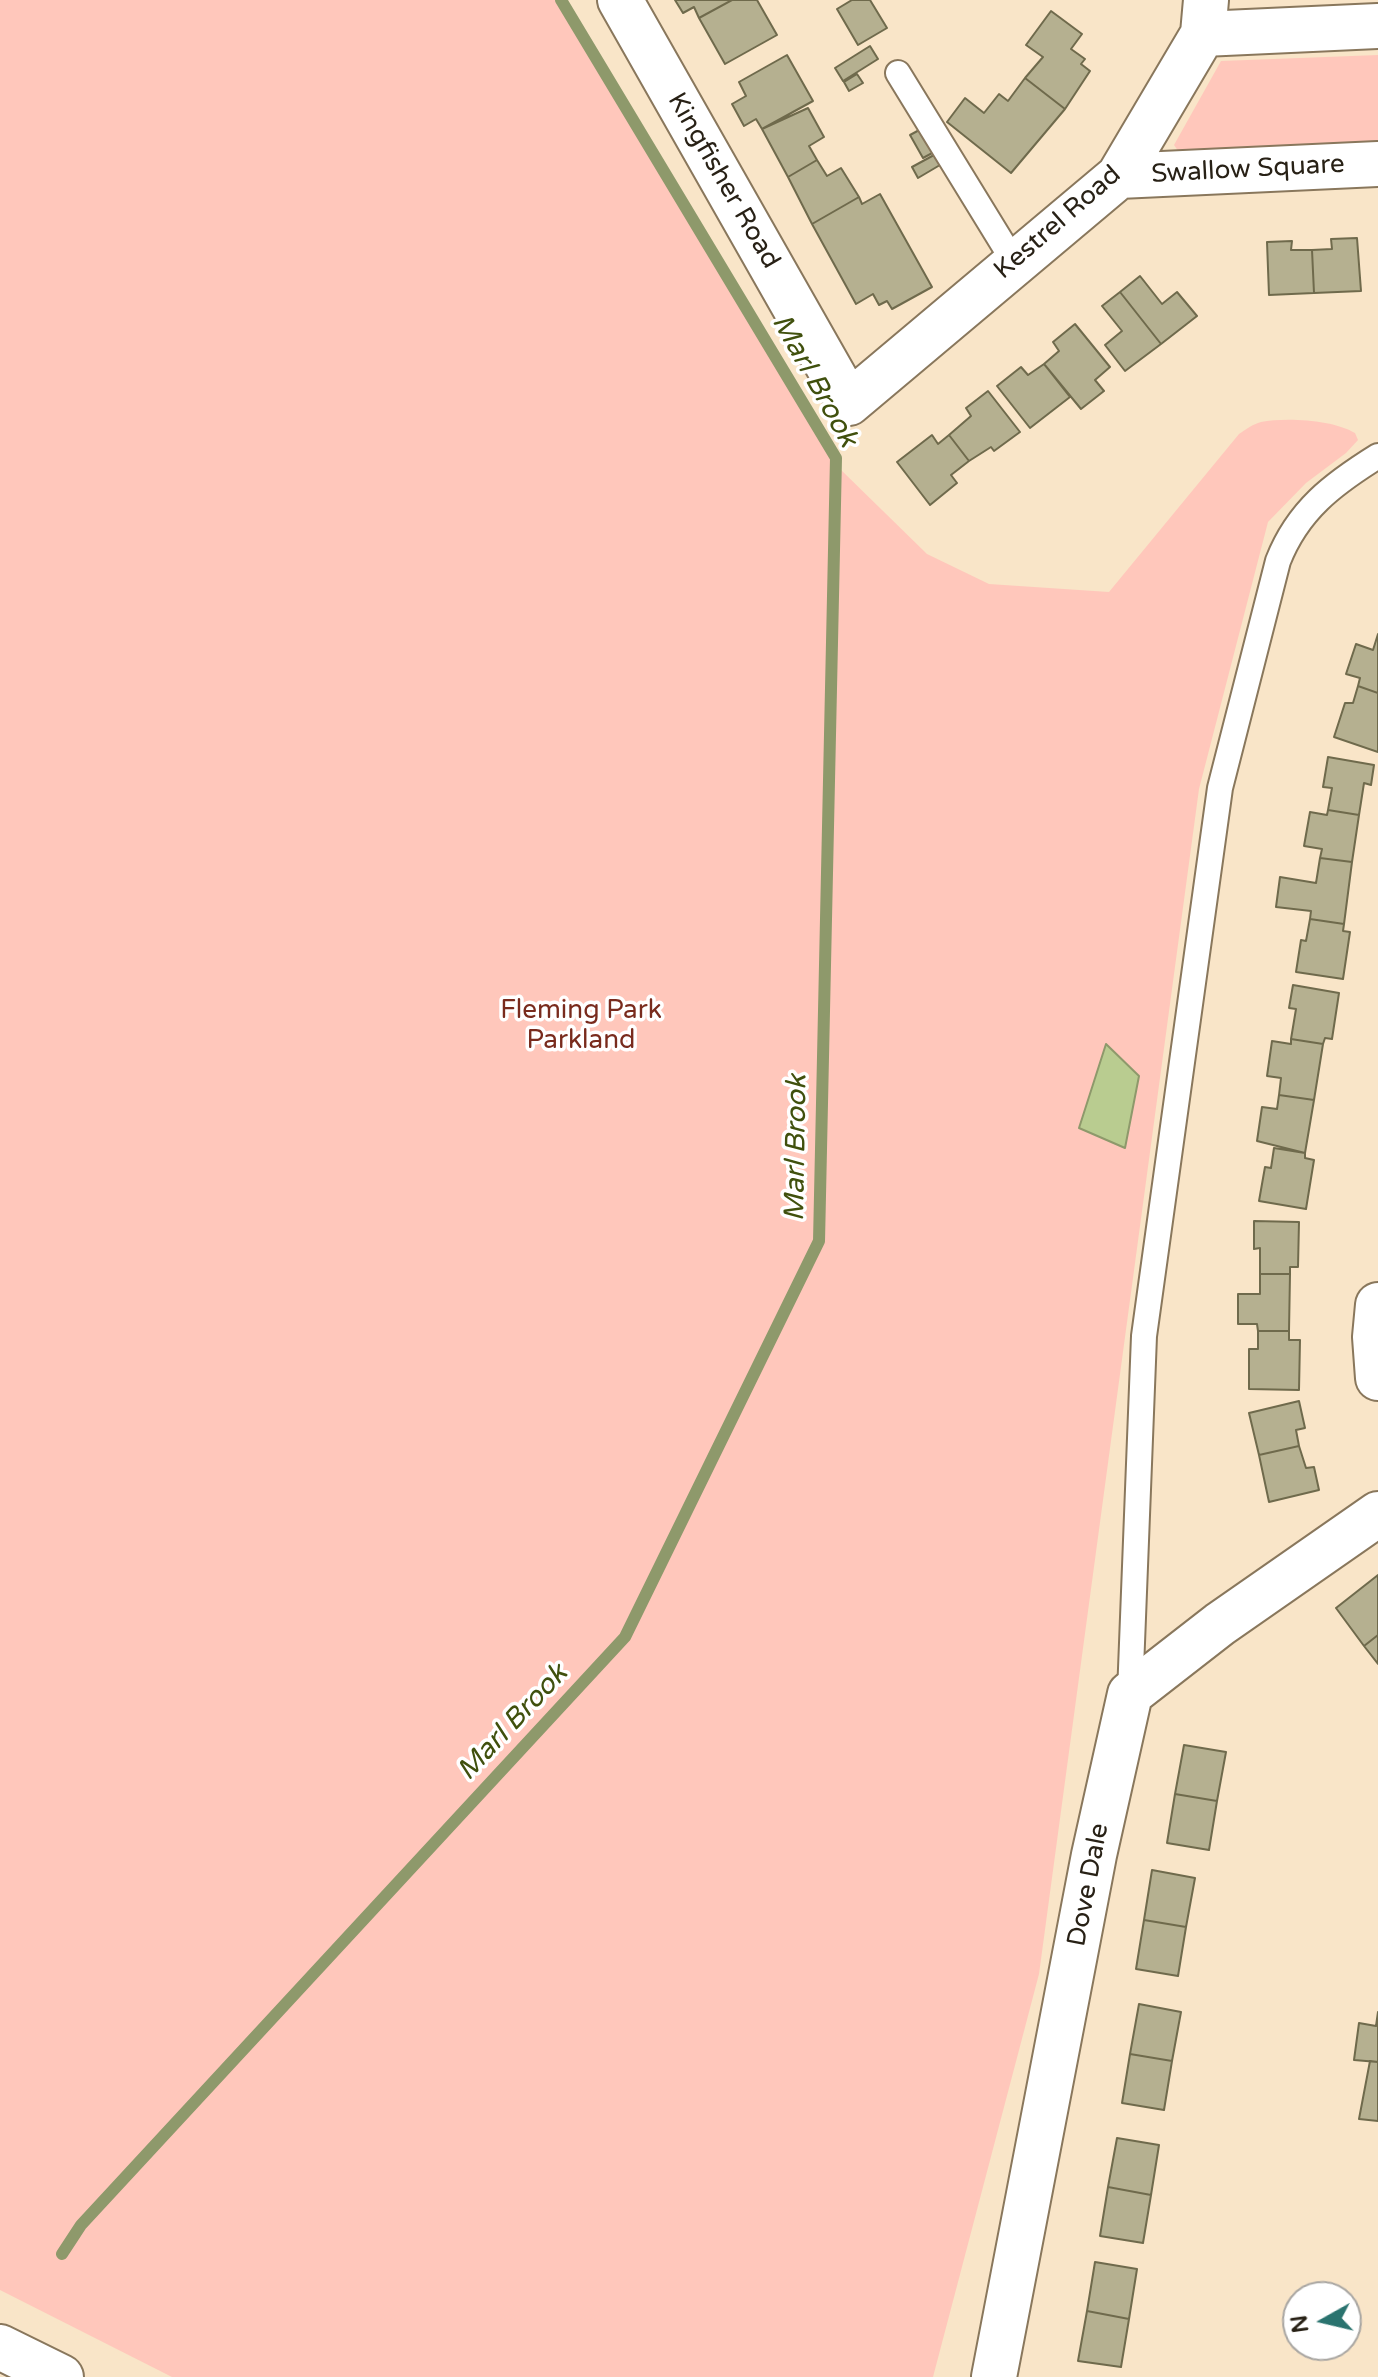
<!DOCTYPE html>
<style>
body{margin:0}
#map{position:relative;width:1378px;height:2377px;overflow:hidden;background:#f9e5c8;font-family:"Varela Round",sans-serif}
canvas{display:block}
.north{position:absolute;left:1282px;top:2281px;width:80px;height:80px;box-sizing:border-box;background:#fff;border:2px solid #a9a6a2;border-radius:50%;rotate:262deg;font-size:22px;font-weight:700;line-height:32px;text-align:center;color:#282116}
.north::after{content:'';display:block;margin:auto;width:28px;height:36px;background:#2a736f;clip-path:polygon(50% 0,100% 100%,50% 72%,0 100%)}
</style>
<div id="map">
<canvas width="1378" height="2377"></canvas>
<div class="north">N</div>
</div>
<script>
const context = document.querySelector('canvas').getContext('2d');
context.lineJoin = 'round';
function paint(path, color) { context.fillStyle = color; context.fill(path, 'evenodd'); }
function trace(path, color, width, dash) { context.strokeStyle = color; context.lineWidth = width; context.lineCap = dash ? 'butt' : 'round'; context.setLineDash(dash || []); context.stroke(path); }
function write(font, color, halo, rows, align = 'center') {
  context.font = font + ' "Varela Round",sans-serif'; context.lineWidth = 7; context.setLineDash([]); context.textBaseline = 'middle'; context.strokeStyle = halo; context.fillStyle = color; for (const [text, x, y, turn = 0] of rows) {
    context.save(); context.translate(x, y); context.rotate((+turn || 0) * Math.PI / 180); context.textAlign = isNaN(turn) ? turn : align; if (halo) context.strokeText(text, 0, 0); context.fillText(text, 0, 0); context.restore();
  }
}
paint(new Path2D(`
 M0,0H566L838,467L927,554L989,584L1109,592L1239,434C1245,430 1253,424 1261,422C1286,417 1334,420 1355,433L1358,440L1346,453L1306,483L1268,522L1199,789L1039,1974L933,2377H172L0,2290Z
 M1378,55V148L1181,155L1174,145L1221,61Z`), '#ffc7bb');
const water = new Path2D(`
 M1106,1044L1139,1076L1125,1148L1079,1128Z`);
paint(water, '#b9cc90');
trace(water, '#8e996b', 2);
trace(new Path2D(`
 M62,2254L81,2225L625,1637L819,1241L836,458L561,0`), '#8e996b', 12);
const building = new Path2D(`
 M675,0H732L699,18L694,7L683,13Z
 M732,0H757L777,35L725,64L699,18Z
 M852,0H870L887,28L858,45L837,9Z
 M1051,11L1082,34L1071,49L1085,59L1081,64L1090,71L1065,109L1025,78L1043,57L1026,45Z
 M870,46L878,59L843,81L835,68Z
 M787,55L813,101L762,129L756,119L744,126L732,104L746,96L739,82Z
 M857,74L863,83L849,91L844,82Z
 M1025,78L1065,109L1011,173L947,122L965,98L984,113L999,94L1008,101Z
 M808,108L824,137L809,146L817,160L788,177L762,129Z
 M923,128L936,151L923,158L910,135Z
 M934,155L940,165L918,178L912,167Z
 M817,160L827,176L841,168L859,197L812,224L788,177Z
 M880,194L932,287L892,309L887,301L879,305L873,294L856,304L812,224L859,197L862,204Z
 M1357,238L1361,291L1314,293L1312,250L1332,249L1331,239Z
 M1292,241L1291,250H1312L1314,293L1269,295L1267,242Z
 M1140,276L1162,304L1177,292L1197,316L1161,344L1120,292Z
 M1120,292L1161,344L1125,371L1105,345L1122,331L1102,306Z
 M1075,324L1110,367L1095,380L1104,391L1081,409L1044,364L1059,351L1053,342Z
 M1044,364L1070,397L1030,428L997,386L1021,367L1028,375Z
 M988,391L1020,432L994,451L991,447L969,461L949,435L971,416L966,408Z
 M932,435L938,444L949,435L969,461L951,475L957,483L930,505L897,462Z
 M1378,634V693L1358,686L1360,678L1346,674L1356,644L1373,650Z
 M1358,686L1378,693V752L1334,737L1345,703H1353Z
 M1328,757L1374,765L1371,785L1364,783L1359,815L1328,810L1332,788L1323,787Z
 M1328,810L1359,815L1352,862L1320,858L1322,849L1304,846L1310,812L1327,815Z
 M1320,858L1352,862L1344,924L1310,919L1311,911L1276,907L1280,877L1316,883Z
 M1310,919L1344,924L1343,931L1350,932L1343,979L1296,972L1301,940L1306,941Z
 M1293,985L1339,993L1332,1039L1325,1038L1323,1044L1291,1039L1296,1009L1289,1008Z
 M1291,1039L1323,1044L1314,1100L1279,1095L1281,1078L1267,1076L1272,1041L1291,1044Z
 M1279,1095L1314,1100L1305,1153L1257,1141L1262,1107L1277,1109Z
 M1274,1148L1305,1153V1158L1314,1160L1306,1209L1259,1201L1265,1167L1271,1168Z
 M1254,1221L1299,1222L1298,1267H1290V1274H1260V1248L1254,1249Z
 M1260,1274H1290L1289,1331H1258L1257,1324H1238V1294H1260Z
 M1258,1331H1289V1340H1300L1299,1390L1249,1389V1349H1258Z
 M1299,1401L1305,1428L1296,1430L1299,1446L1259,1455L1249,1413Z
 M1299,1446L1306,1468L1314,1467L1319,1490L1269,1502L1259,1455Z
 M1378,1575V1635L1364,1646L1336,1608Z
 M1378,1635V1664L1364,1646Z
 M1184,1745L1226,1752L1217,1801L1175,1794Z
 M1175,1794L1217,1801L1209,1850L1167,1843Z
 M1152,1870L1195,1878L1186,1927L1144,1920Z
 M1144,1920L1186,1927L1178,1976L1136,1969Z
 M1139,2004L1181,2012L1172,2061L1130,2054Z
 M1378,2012V2062L1354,2060L1359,2023L1376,2026Z
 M1130,2054L1172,2061L1164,2110L1122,2103Z
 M1370,2061L1378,2062V2121L1359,2119Z
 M1117,2138L1159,2145L1151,2195L1108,2187Z
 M1108,2187L1151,2195L1143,2243L1100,2236Z
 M1095,2262L1137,2269L1129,2319L1087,2311Z
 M1087,2311L1129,2319L1121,2367L1078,2361Z`);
paint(building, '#b5b090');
trace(building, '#6f6a4c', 2);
const lane = new Path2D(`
 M898,73L1014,262
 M1130,1694L1144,1336L1220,788L1278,561C1298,510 1333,484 1378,456`);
const street = new Path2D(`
 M620,0L849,403L1119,176L1203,34L1206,0
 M1203,34L1378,26
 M1119,176L1378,164
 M1378,1305L1375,1337L1378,1378
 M994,2377L1094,1855L1130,1694L1220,1624L1378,1514`);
const highway = new Path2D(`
 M0,2347L61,2377`);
trace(lane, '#89775c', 28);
trace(street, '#89775c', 48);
trace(highway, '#89775c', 48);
trace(lane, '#fff', 24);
trace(street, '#fff', 44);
trace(highway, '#fff', 44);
write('26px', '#282116', '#fff', [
 ["Swallow Square",1248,170,-3],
 ["Kingfisher Road",723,181,60],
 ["Kestrel Road",1058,223,-41],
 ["Dove Dale",1089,1885,-79]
]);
write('26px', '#792b1d', '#fff', [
 ["Fleming Park",581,1011],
 ["Parkland",581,1041]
]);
write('italic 28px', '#40500d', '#fff', [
 ["Marl Brook",814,381,61],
 ["Marl Brook",797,1148,-89],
 ["Marl Brook",513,1723,-47]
]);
</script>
